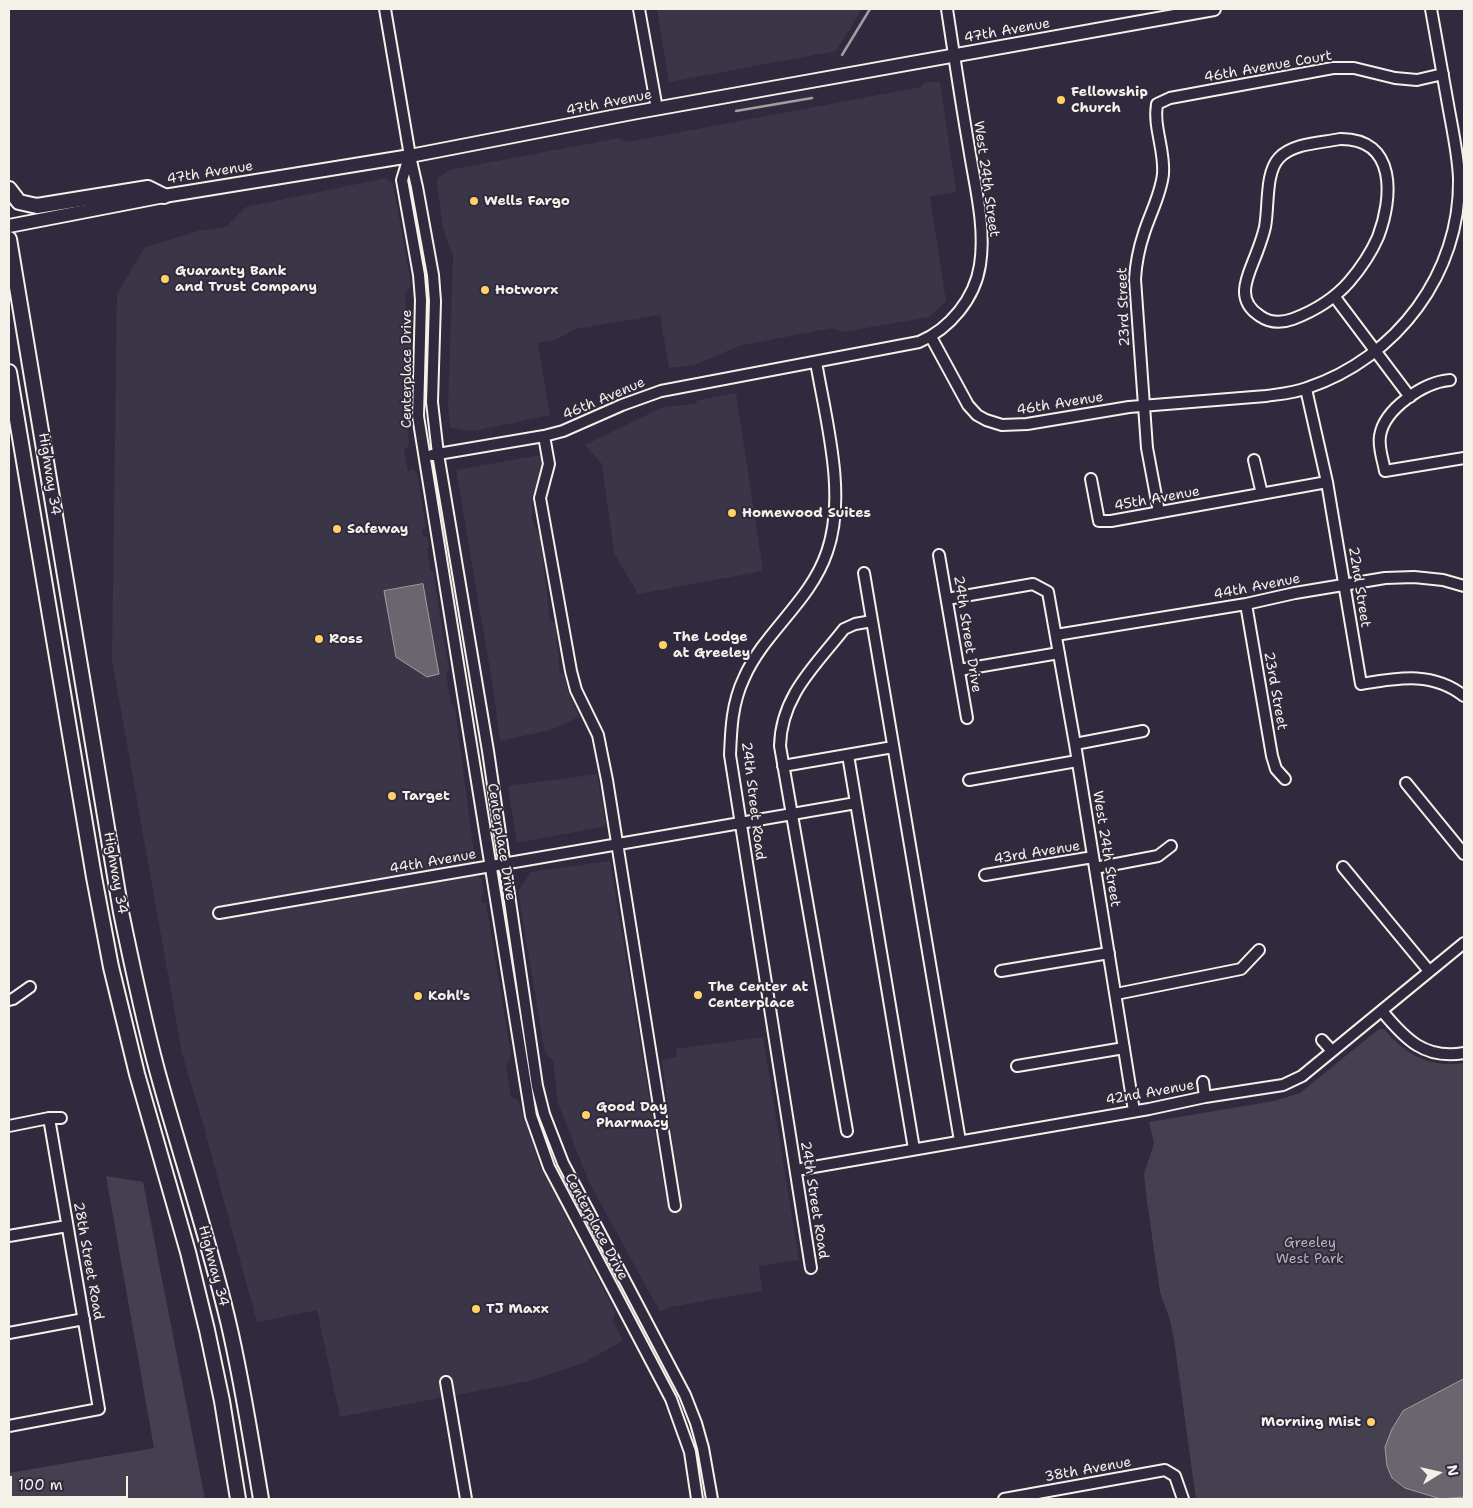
<!DOCTYPE html>
<style>
body{margin:0}
#map{position:relative;width:1473px;height:1508px;overflow:hidden;background:#2f2a3d;font-family:"Shantell Sans",sans-serif}
canvas{display:block}
.frame{position:absolute;inset:0;border:10px solid #f4f1e8;pointer-events:none}
.north{position:absolute;left:1413px;top:1448px;width:50px;height:50px;-webkit-text-stroke:4px #2f2a3d;paint-order:stroke;rotate:80deg;font-size:14px;font-weight:700;line-height:20px;text-align:center;color:#f4f1e8}
.north::after{content:'';display:block;margin:auto;width:18px;height:22px;background:#f4f1e8;clip-path:polygon(50% 0,100% 100%,50% 72%,0 100%)}
.scale{position:absolute;left:10px;top:1476px;width:118px;height:22px;box-sizing:border-box;border:2px solid #f4f1e8;border-top:0;padding-left:6px;font-size:15px;line-height:18px;white-space:nowrap;color:#f4f1e8;-webkit-text-stroke:4px #2f2a3d;paint-order:stroke}
</style>
<div id="map">
<canvas width="1473" height="1508"></canvas>
<div class="frame"></div>
<div class="north">N</div>
<div class="scale">100 m</div>
</div>
<script>
const context = document.querySelector('canvas').getContext('2d');
context.lineJoin = 'round';
function paint(path, color) { context.fillStyle = color; context.fill(path, 'evenodd'); }
function trace(path, color, width, dash) { context.strokeStyle = color; context.lineWidth = width; context.lineCap = dash ? 'butt' : 'round'; context.setLineDash(dash || []); context.stroke(path); }
function write(font, color, halo, rows, align = 'center') {
  context.font = font + ' "Shantell Sans",sans-serif'; context.lineWidth = 4; context.setLineDash([]); context.textBaseline = 'middle'; context.strokeStyle = halo; context.fillStyle = color; for (const [text, x, y, turn = 0] of rows) {
    context.save(); context.translate(x, y); context.rotate((+turn || 0) * Math.PI / 180); context.textAlign = isNaN(turn) ? turn : align; if (halo) context.strokeText(text, 0, 0); context.fillText(text, 0, 0); context.restore();
  }
}
paint(new Path2D(`
 M657,9H862L836,51L669,82Z
 M925,82H940L956,192L930,197L946,301L929,317L843,332L831,328L739,346L694,365L669,368L660,315L576,329L555,340L538,343L550,415L474,431L461,430L450,427L448,407L453,256L443,228L437,184L438,178L449,170L619,138L628,142L921,87Z
 M386,178L393,184L411,284L405,295L406,310L410,313L412,321L411,344L404,387L409,445L404,450L408,471L413,470L417,473L426,528L422,530L423,537L427,536L429,546L427,549L430,569L433,572L449,669L446,674L451,704L455,708L477,876L482,879L484,895H481L482,903H486L511,1055L506,1067L511,1097L518,1100L539,1164L615,1312L613,1321L623,1341L581,1364L529,1381L340,1417L317,1310L257,1322L205,1131L182,1053L112,660L117,294L145,247L198,231L226,227L246,207Z
 M736,393L763,571L638,594L614,553L602,464L585,445L663,407L695,404L698,400Z
 M540,455L542,461L541,468L532,497V519L540,538L550,620L555,623L560,673L564,675L567,689L579,717L550,730L500,741L494,693L456,470Z
 M597,774L606,826L517,843L508,786Z
 M610,861L666,1198L678,1190L662,1060L677,1057L676,1049L763,1037L799,1260L759,1266L762,1291L670,1307L660,1312L589,1182L558,1103L553,1061L545,1053L518,891L531,872Z`), '#3b3647');
paint(new Path2D(`
 M1379,1029H1384C1406,1055 1429,1068 1464,1063V1499H1196L1174,1340L1170,1320L1160,1292L1147,1201L1144,1174L1154,1143L1149,1122L1274,1101L1300,1093Z
 M106,1176L143,1182L205,1499H9V1473L154,1448Z`), '#454050');
const water = new Path2D(`
 M423,584L439,674L427,677L396,657L384,591Z
 M1464,1379V1497L1441,1499L1405,1488L1392,1478L1387,1466L1385,1447L1392,1429L1403,1411Z`);
paint(water, '#6a6670');
trace(water, '#a19ea0', 1);
trace(new Path2D(`
 M842,55L870,9
 M736,111L812,98`), '#a19ea0', 2.5);
const minor = new Path2D(`
 M385,9L410,156L417,187L433,275L435,301L432,402L438,454L488,751L537,1086L544,1114L563,1163L685,1395L696,1423L703,1448L712,1499
 M639,9L657,109
 M1340,139C1397,138 1393,198 1378,237C1371,253 1361,268 1349,282C1334,299 1314,311 1293,319C1282,323 1270,323 1260,316C1233,299 1249,274 1257,252C1260,244 1263,236 1265,227C1269,206 1265,173 1279,158C1293,143 1321,143 1340,139Z
 M409,157L402,180L419,275L421,300L418,416L531,1116L549,1167L671,1399L690,1452L697,1499
 M1334,296L1410,397
 M931,337L968,405L977,415L986,420L1002,425L1027,424L1129,407L1266,396C1280,394 1294,393 1307,388C1397,358 1461,273 1459,178C1458,155 1453,132 1449,110C1443,76 1437,42 1431,9
 M1450,380C1424,382 1384,409 1380,436C1378,447 1383,460 1385,471L1464,458
 M1306,389L1327,482L1361,684C1398,678 1432,671 1464,696
 M544,436L549,464L540,498L571,671L576,690L598,735L607,780L675,1206
 M432,455L544,436L563,431L622,405L661,391L919,342C950,329 975,298 980,265C986,227 975,186 969,148C961,102 954,55 947,9
 M1254,460L1262,494
 M1091,479L1099,521H1111L1327,482
 M1159,512L1147,448L1135,279C1136,262 1139,248 1144,233C1150,214 1161,194 1163,174C1165,150 1153,127 1157,104L1170,98L1333,68H1354L1395,78L1417,80L1443,74
 M939,555L967,718
 M864,573L960,1141
 M947,599L1033,584L1048,592L1075,744L1134,1111
 M1246,604L1272,756L1276,769L1285,779
 M1056,635L1246,604L1295,593L1385,578L1414,577L1443,580L1464,586
 M959,670L1059,653
 M1075,744L1143,731
 M848,755L914,1149
 M783,766L893,747
 M969,780L1077,761
 M1406,783L1464,854
 M1343,867L1429,971
 M1095,868L1158,856L1171,846
 M985,875L1093,857
 M219,913L856,803
 M1001,971L1109,953
 M1116,994L1241,969L1259,950
 M9,1000L13,999L30,987
 M1382,1011C1405,1039 1425,1060 1464,1053
 M1322,1040L1332,1051
 M1017,1066L1124,1048
 M1203,1082L1205,1097
 M9,1126L49,1118H61
 M847,1131L780,746C781,696 815,666 844,629L855,624L872,621
 M796,1170L1149,1109L1205,1097L1283,1085L1302,1076L1464,943
 M9,1236L67,1226
 M811,1268L730,755C731,729 732,703 744,678C764,632 810,602 827,552C847,495 826,421 816,362
 M9,1333L84,1319
 M446,1382L466,1499
 M9,1426L99,1409L49,1118
 M1004,1499L1165,1470L1175,1476L1183,1499`);
const major = new Path2D(`
 M9,226L164,196L410,156L632,113L1214,9`);
const highway = new Path2D(`
 M9,189L19,202L37,206L148,188L164,196
 M9,239L121,912C132,965 143,1018 157,1070C180,1154 208,1237 228,1321C242,1380 251,1440 261,1499
 M9,372L94,877L111,967L137,1074L188,1252L207,1330L222,1401L238,1499`);
trace(minor, '#f4f1e8', 14);
trace(major, '#f4f1e8', 16);
trace(highway, '#f4f1e8', 18);
trace(minor, '#2f2a3d', 10);
trace(major, '#2f2a3d', 12);
trace(highway, '#2f2a3d', 14);
for (const [x, y, r, color] of [
 [1061,100,5,"#ffd166"],
 [474,201,5,"#ffd166"],
 [165,279,5,"#ffd166"],
 [485,290,5,"#ffd166"],
 [732,513,5,"#ffd166"],
 [337,529,5,"#ffd166"],
 [319,639,5,"#ffd166"],
 [663,645,5,"#ffd166"],
 [392,796,5,"#ffd166"],
 [698,995,5,"#ffd166"],
 [418,996,5,"#ffd166"],
 [586,1115,5,"#ffd166"],
 [476,1309,5,"#ffd166"],
 [1371,1422,5,"#ffd166"]
]) { const dot = new Path2D(); dot.arc(x, y, r, 0, 2 * Math.PI); context.fillStyle = color; context.fill(dot); trace(dot, '#2f2a3d', 2); }
write('14px', '#f4f1e8', '#2f2a3d', [
 ["47th Avenue",1007,31,-10],
 ["46th Avenue Court",1268,67,-10],
 ["47th Avenue",609,103,-11],
 ["47th Avenue",210,173,-9],
 ["West 24th Street",986,179,82],
 ["23rd Street",1124,307,-92],
 ["Centerplace Drive",407,369,-90],
 ["46th Avenue",604,399,-23],
 ["46th Avenue",1060,404,-9],
 ["Highway 34",49,474,81],
 ["45th Avenue",1157,499,-10],
 ["44th Avenue",1257,587,-11],
 ["22nd Street",1359,587,81],
 ["24th Street Drive",967,634,81],
 ["23rd Street",1275,691,80],
 ["24th Street Road",753,801,83],
 ["Centerplace Drive",501,842,81],
 ["West 24th Street",1106,849,81],
 ["43rd Avenue",1037,853,-9],
 ["44th Avenue",433,862,-10],
 ["Highway 34",115,873,80],
 ["42nd Avenue",1150,1093,-10],
 ["24th Street Road",814,1200,81],
 ["Centerplace Drive",596,1227,62],
 ["28th Street Road",88,1261,80],
 ["Highway 34",213,1266,75],
 ["38th Avenue",1088,1470,-10]
]);
write('bold 14px', '#f4f1e8', '#2f2a3d', [
 ["Fellowship",1071,92],
 ["Church",1071,108],
 ["Wells Fargo",484,201],
 ["Guaranty Bank",175,271],
 ["and Trust Company",175,287],
 ["Hotworx",495,290],
 ["Homewood Suites",742,513],
 ["Safeway",347,529],
 ["The Lodge",673,637],
 ["at Greeley",673,653],
 ["Ross",329,639],
 ["Target",402,796],
 ["The Center at",708,987],
 ["Centerplace",708,1003],
 ["Kohl's",428,996],
 ["Good Day",596,1107],
 ["Pharmacy",596,1123],
 ["TJ Maxx",486,1309],
 ["Morning Mist",1361,1422,"right"]
], 'left');
write('14px', '#b7b3b3', '#2f2a3d', [
 ["Greeley",1310,1243],
 ["West Park",1310,1259]
]);
</script>
